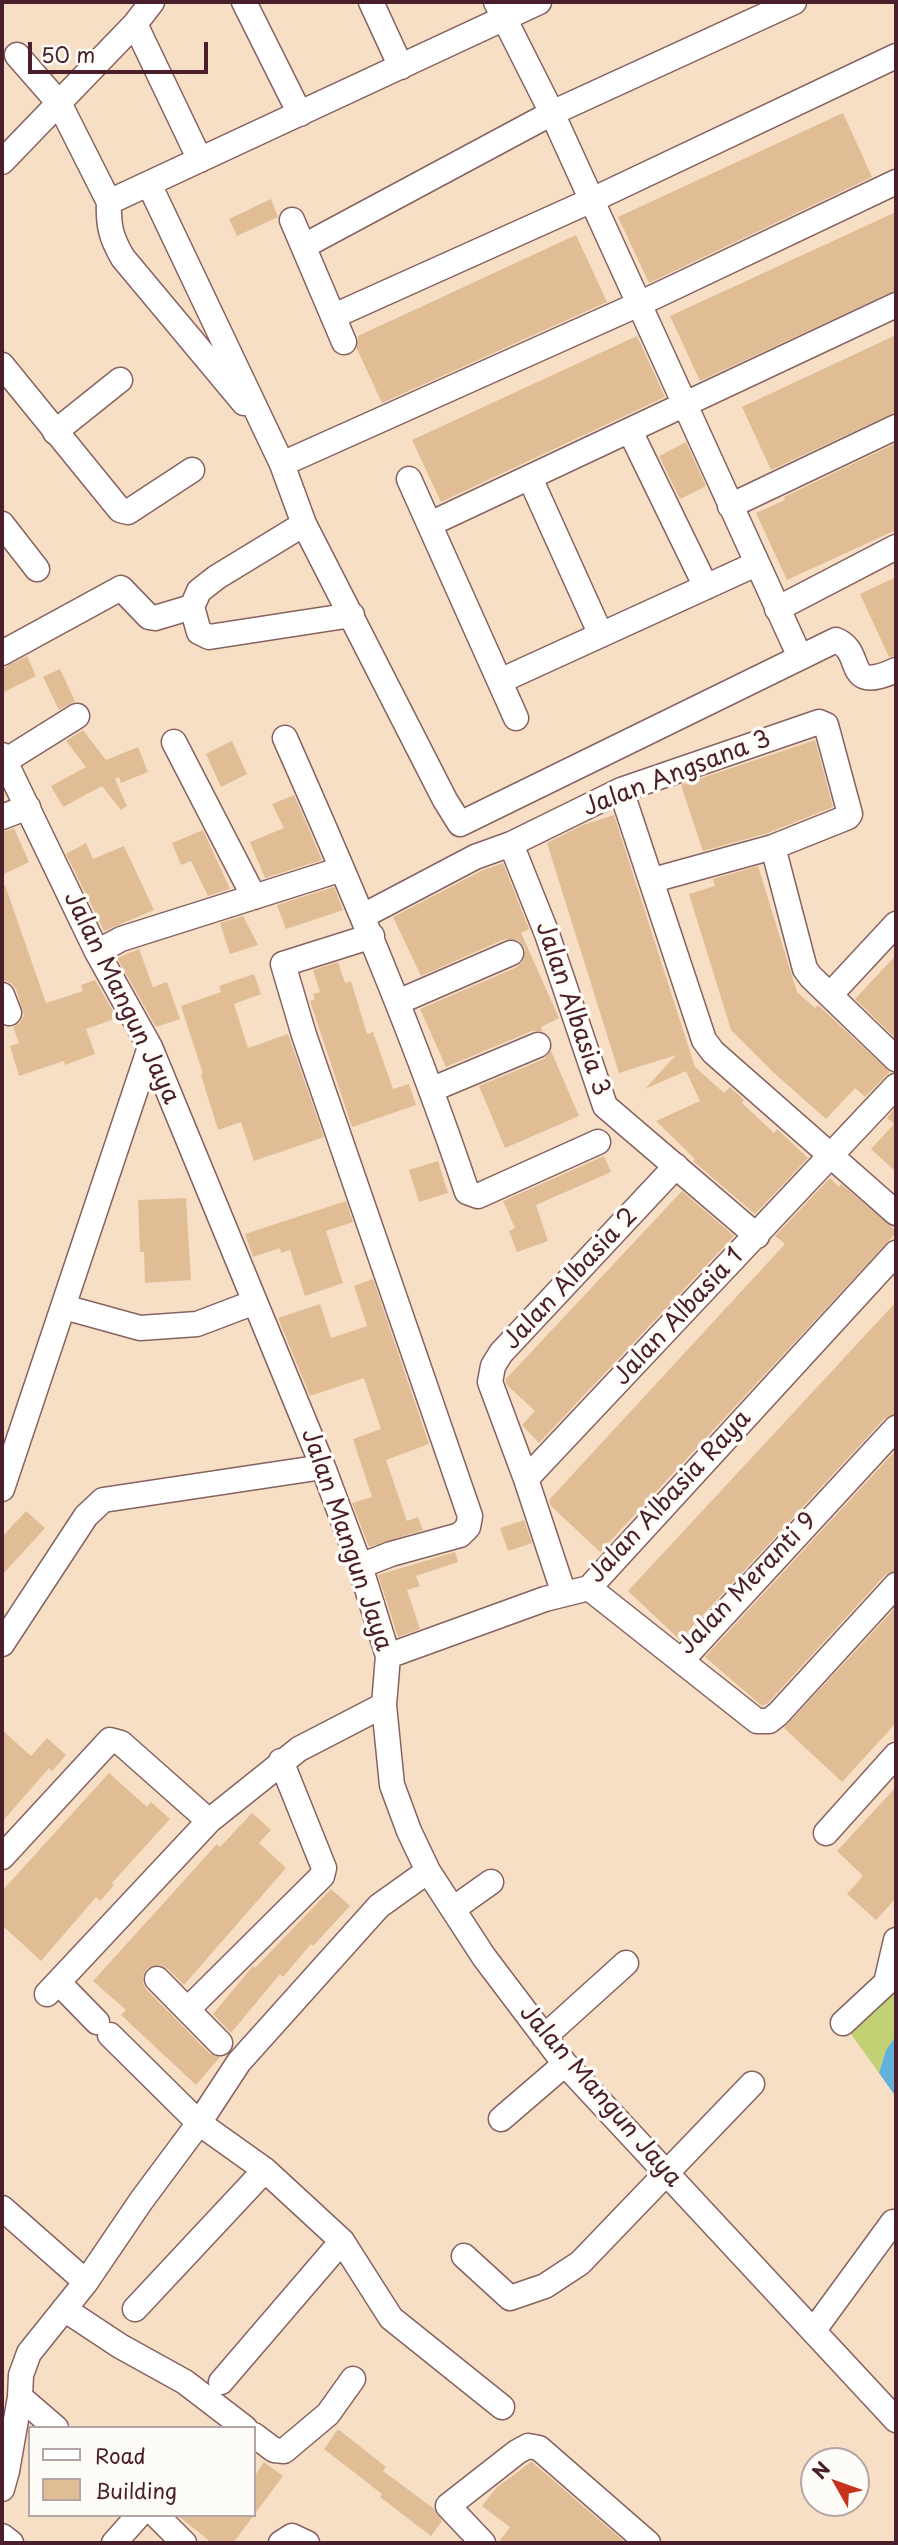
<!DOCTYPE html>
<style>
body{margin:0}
#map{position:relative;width:898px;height:2545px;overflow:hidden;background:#f6dfc5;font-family:"Playpen Sans",sans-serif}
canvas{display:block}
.frame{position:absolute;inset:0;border:4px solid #4a1f2b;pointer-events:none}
.legend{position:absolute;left:28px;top:2426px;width:228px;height:91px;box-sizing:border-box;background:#fdfcf7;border:2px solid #b5a4a5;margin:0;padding:9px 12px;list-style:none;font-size:21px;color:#4a1f2b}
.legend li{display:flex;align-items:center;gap:14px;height:35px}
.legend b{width:35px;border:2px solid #b5a4a5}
.north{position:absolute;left:800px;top:2447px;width:70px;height:70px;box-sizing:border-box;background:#fdfcf7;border:2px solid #b5a4a5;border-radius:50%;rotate:310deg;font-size:19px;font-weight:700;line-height:28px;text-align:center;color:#4a1f2b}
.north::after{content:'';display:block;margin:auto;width:24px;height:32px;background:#c8321e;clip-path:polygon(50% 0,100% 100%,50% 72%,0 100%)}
.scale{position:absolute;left:28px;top:42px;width:180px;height:32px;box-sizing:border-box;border:4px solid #4a1f2b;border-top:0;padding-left:9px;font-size:21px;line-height:24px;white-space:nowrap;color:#4a1f2b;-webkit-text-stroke:5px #fdfcf7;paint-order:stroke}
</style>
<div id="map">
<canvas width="898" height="2545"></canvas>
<div class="frame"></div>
<ul class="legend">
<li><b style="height:9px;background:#fff"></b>Road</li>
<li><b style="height:19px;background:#e1bd95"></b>Building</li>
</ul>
<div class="north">N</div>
<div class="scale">50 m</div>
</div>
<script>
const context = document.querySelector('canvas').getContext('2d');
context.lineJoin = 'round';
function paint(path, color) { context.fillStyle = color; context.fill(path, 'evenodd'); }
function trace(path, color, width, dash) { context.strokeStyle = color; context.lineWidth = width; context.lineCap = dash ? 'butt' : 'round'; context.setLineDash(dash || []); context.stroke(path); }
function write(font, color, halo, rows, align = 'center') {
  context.font = font + ' "Playpen Sans",sans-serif'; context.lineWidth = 7; context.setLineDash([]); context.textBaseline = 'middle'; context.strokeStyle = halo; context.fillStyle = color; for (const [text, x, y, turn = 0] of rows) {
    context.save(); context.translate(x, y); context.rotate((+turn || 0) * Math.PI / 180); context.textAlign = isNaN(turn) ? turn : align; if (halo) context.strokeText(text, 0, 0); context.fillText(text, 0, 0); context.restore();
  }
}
paint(new Path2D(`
 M896,1940V2036L886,2050L879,2073L843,2023L873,1998Z`), '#c2d173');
paint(new Path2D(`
 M896,2036V2097L879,2073L886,2050Z`), '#61b1db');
paint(new Path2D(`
 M843,113L872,177L649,283L618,217Z
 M271,199L278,217L237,236L229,219Z
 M896,212V290L700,381L670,316Z
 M576,235L607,302L382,403L357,349L358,336Z
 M896,335V412L771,470L742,407Z
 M637,336L665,397L441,502L412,440Z
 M686,442L706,486L680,499L659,456Z
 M896,443V530L787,580L756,513L785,500L784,497Z
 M896,577V655L889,657L860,594Z
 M27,656L36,676L2,693V668Z
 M60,669L75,701L59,710L43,677Z
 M83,730L106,760L138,747L148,772L121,783L119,777L115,779L127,806L121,810L102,786L63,807L51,786L86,767L66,741Z
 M815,740L833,807L768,833L703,851L681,785Z
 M232,741L247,774L221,787L206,754Z
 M294,795L322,860L265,878L250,842L284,828L272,804Z
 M614,815L695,1067L724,1093L730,1087L744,1100L742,1103L774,1133L777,1129L808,1158L755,1214L693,1161L695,1159L656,1121L700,1101L686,1071L645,1089L676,1055L619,1073L547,843L583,825Z
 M14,828L29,862L2,875V832Z
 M203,830L230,889L208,896L191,861L181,865L172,843Z
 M86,843L93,859L124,846L154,910L104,931L66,854Z
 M503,863L529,929L521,933L559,1018L541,1027L543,1031H532L446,1067L420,1009L517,967L523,961L525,948L519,941L505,939L421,976L393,917L481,871Z
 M758,866L797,992L815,1008L818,1005L890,1072L865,1097L855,1088L826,1119L773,1072L731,1030L689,894L715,886L713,879Z
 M2,885H5L46,1003L83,991L81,985L95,980L117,1018L86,1029L95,1054L65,1065L64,1061L19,1076L10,1046L19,1043L13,1027L20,1023L24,1015L16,989L11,983L2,980Z
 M334,887L343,910L286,929L277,905Z
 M243,916L258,945L230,954L220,923Z
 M139,949L153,987L167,982L180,1019L156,1027L117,958Z
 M896,955V1039L855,999Z
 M338,962L345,983L351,981L367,1034L373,1032L393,1089L409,1084L416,1105L352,1127L310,1001L315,999L313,994L320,992L313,970Z
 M254,974L261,994L234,1004L248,1048L288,1034L324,1137L254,1161L241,1122L218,1130L201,1075L203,1074L181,1006L221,992L219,986Z
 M551,1051L579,1116L505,1148L479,1086L544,1059Z
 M896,1107V1172L871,1149L894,1124L887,1118Z
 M604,1156L611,1172L536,1205L548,1241L517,1252L509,1231L515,1228L503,1201Z
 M438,1161L448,1193L419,1202L409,1170Z
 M830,1178L839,1187L841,1184L892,1227L896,1233L600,1552L551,1506L549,1500L785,1244L775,1236Z
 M682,1191L734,1236L539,1443L522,1425L535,1411L507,1385L505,1380Z
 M186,1198L191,1280L145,1283L144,1252H140L138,1200Z
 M346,1201L353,1222L326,1231L343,1283L305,1296L290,1250L281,1253L280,1248L253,1257L245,1234Z
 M373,1279L429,1444L386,1460L407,1521L418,1517L423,1530L369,1547L352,1503L372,1497L353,1439L381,1429L364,1378L310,1396L278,1318L320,1304L331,1338L367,1326L354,1286Z
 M896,1302V1414L885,1418L680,1640L628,1591Z
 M896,1450V1571L885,1575L768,1703L762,1706L705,1657Z
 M26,1511L45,1528L2,1575V1537Z
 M524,1520L532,1543L508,1551L500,1528Z
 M455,1552L458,1562L416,1576L420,1586L407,1590L420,1629L398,1637L378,1575Z
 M896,1607V1723L842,1782L784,1728Z
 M2,1730L31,1756L47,1738L66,1755L52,1771L49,1768L2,1822Z
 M109,1773L147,1807L151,1802L170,1819L112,1883L114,1885L100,1901L96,1897L41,1961L2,1925V1891Z
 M896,1787V1898L876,1920L847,1894L863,1876L837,1851Z
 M252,1813L271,1830L259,1843L286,1868L184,1985L168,1969L160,1965L147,1968L143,1976V1983L146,1989L209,2053L220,2057L196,2085L121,2015L126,2010L93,1981L217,1844L220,1847Z
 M331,1889L350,1906L313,1946L311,1944L283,1977L280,1974L231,2033L213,2014L253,1966L255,1968Z
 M338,2429L386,2467L383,2471L433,2508L442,2521L431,2536L380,2497L382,2494L324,2449Z
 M264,2462L283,2476L233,2543H212L177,2515H254V2477Z
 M531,2462H532L626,2543H498L510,2527L482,2506L496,2488Z`), '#e1bd95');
const minor = new Path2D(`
 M244,2L300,114
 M371,2L401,67
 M496,2L552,113L800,657
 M135,24L200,160
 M17,55L59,103L109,202
 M2,162L135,24L152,2
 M149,184L282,464L304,524L445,800L460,824L836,640C866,652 842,695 896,670
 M292,220L344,342
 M304,246L552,113L794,2
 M334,316L592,200L896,56
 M2,365L120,510L128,512L192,470
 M244,403L123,258C111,238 108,225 109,202L539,2
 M630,431L706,587
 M55,432L120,380
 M282,464L639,304L896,182
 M530,478L601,635
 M409,479L516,718
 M730,506L896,427
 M2,524L37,569
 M304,524L217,577L199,591L192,607L199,632L209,637L352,615
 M430,524L896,305
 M777,609L896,547
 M2,653L121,588L149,617L155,618L192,607
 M500,681L756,564
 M285,738C351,887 415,1037 467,1192L478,1196L598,1142
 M174,742L254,897
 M2,755L97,952L150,1047L323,1467L360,1566L388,1656L384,1705L392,1785L409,1831L428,1871L484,1957L565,2064L896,2420
 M5,761L77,716
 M621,790L704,1040L713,1052L896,1213
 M2,817L28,807
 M511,844L547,934L605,1106L757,1236
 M773,847L805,969L811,977L896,1059
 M363,916L475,857L511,844L621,790L819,722L826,725L850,814L848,817L773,847L653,880
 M97,952L121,939L342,869
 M2,995L9,1013
 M830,995L896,924
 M398,1002L511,953
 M433,1089L538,1045
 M64,1307L140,1328L197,1324L255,1302
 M526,1479L896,1086
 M2,1489L150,1047
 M360,1566L391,1554L460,1535L468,1527L470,1516L304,1035L283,964L372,936
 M589,1588L757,1721H769L778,1714L896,1585
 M564,1594L526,1479L490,1382L493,1366L501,1353L676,1166
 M2,1644L86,1516L103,1500L323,1467
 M388,1656L545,1599L589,1588L896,1253
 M681,1661L896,1428
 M826,1833L896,1755
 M2,1857L110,1740L121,1743L209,1821
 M453,1909L491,1882
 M157,1979L220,2043
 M59,1983L97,2022
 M47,1994L209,1821L299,1749L384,1705
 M188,2009L322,1876L324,1868L281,1761
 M843,2023L886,1983L896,1940
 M110,2035L199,2123L265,2170L342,2241L391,2318L502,2407
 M544,2037L626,1963
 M501,2119L565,2064
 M2,2208L86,2282
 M464,2256L510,2298L545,2286L580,2263L752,2084
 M64,2309L120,2346L185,2382L245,2428
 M135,2309L265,2170
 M814,2330L893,2222
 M221,2382L342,2241
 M20,2397L56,2428
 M254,2435L274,2450L284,2451L328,2414L353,2379
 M2,2489L7,2471L20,2397L21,2375L29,2353L86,2282L141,2201L199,2123L239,2062L379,1906L428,1871
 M156,2515L184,2543
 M2,2536L11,2543
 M114,2543L139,2515
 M281,2543L292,2536L307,2543
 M483,2543L448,2506L517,2452L528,2446L539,2448L648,2543`);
trace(minor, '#866261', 27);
trace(minor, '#fff', 24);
write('24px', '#4a1f2b', '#fdfcf7', [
 ["Jalan Angsana 3",677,774,-21],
 ["Jalan Mangun Jaya",121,998,64],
 ["Jalan Albasia 3",572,1009,71],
 ["Jalan Albasia 2",571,1279,-47],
 ["Jalan Albasia 1",679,1317,-47],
 ["Jalan Albasia Raya",670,1497,-47],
 ["Jalan Mangun Jaya",346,1540,71],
 ["Jalan Meranti 9",748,1584,-46],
 ["Jalan Mangun Jaya",600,2096,49]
]);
</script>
